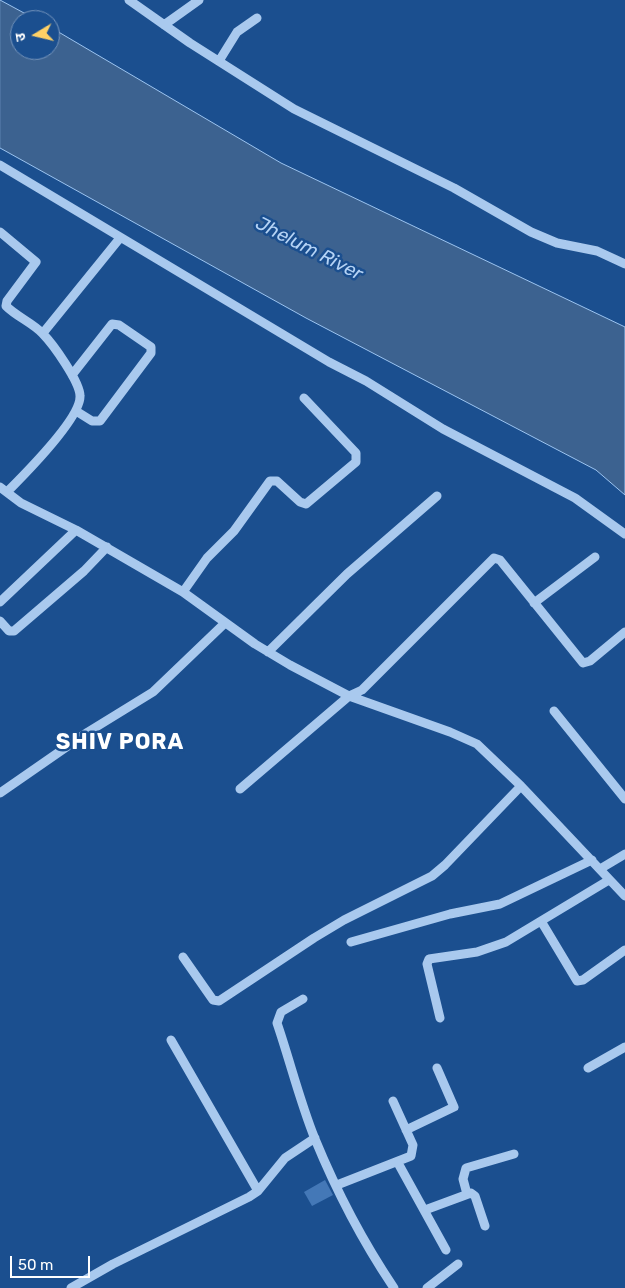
<!DOCTYPE html>
<meta charset="utf-8">
<style>
body{margin:0}
#map{position:relative;width:625px;height:1288px;overflow:hidden;background:#1b4f8f;font-family:Rubik,"Noto Sans Devanagari",sans-serif}
canvas{display:block}
.north{position:absolute;left:10px;top:10px;width:50px;height:50px;box-sizing:border-box;background:#1b4f8f;border:1px solid #7695bc;border-radius:50%;rotate:261deg;font-size:14px;font-weight:700;line-height:20px;text-align:center;color:#fff}
.north::after{content:'';display:block;margin:auto;width:18px;height:22px;background:#ffd166;clip-path:polygon(50% 0,100% 100%,50% 72%,0 100%)}
.scale{position:absolute;left:10px;top:1256px;width:80px;height:22px;box-sizing:border-box;border:2px solid #fff;border-top:0;padding-left:6px;font-size:15px;line-height:18px;white-space:nowrap;color:#fff;-webkit-text-stroke:4px #1b4f8f;paint-order:stroke}
</style>
<div id="map">
<canvas width="625" height="1288"></canvas>
<div class="north">उ</div>
<div class="scale">50 m</div>
</div>
<script>
const context = document.querySelector('canvas').getContext('2d');
context.lineJoin = 'round';
function paint(path, color) { context.fillStyle = color; context.fill(path, 'evenodd'); }
function trace(path, color, width, dash) { context.strokeStyle = color; context.lineWidth = width; context.lineCap = dash ? 'butt' : 'round'; context.setLineDash(dash || []); context.stroke(path); }
function write(font, color, halo, rows, align = 'center') {
  context.font = font + ' Rubik,sans-serif'; context.lineWidth = 5; context.setLineDash([]); context.textBaseline = 'middle'; context.strokeStyle = halo; context.fillStyle = color; for (const [text, x, y, turn = 0] of rows) {
    context.save(); context.translate(x, y); context.rotate((+turn || 0) * Math.PI / 180); context.textAlign = isNaN(turn) ? turn : align; if (halo) context.strokeText(text, 0, 0); context.fillText(text, 0, 0); context.restore();
  }
}
const water = new Path2D(`
 M0,0L37,20H20V50H50V27L281,163L625,327V495L596,470L306,318L0,148Z`);
paint(water, '#3c6290');
trace(water, '#9cc4f0', 1);
paint(new Path2D(`
 M325,1180L333,1195L312,1206L304,1192Z`), '#4478b7');
trace(new Path2D(`
 M129,0L190,43L294,109L454,188L531,232L557,243L597,251L625,264
 M164,25L199,0
 M219,61L237,32L257,18
 M0,165L329,362L366,381L443,429L575,498L625,534
 M0,232L36,262L7,301L6,306C17,317 33,323 43,334C53,344 80,382 80,396C81,418 24,475 7,492
 M43,333L120,238
 M72,375L112,324L119,325L151,347V353L100,421H92L76,411
 M0,487L21,503L76,530L183,592L255,644L290,665L349,696L450,732L477,744L521,786L625,896
 M183,592L207,558L234,531L270,481H277L300,502L306,504L356,462V453L304,398
 M0,602L76,530
 M534,603L595,557
 M0,621L9,631H14L84,571L107,547
 M268,652L347,574L437,496
 M554,711L625,799
 M240,789L349,696L362,690L494,558L500,560L583,663L590,661L625,632
 M0,793L88,732L153,692L225,623
 M600,869L625,854
 M541,921L577,981L583,980L625,950
 M351,942L450,914L500,904L592,860
 M183,957L213,1000L219,1001L314,938L344,920L432,876L445,865L521,786
 M303,999L281,1012L277,1023C290,1061 300,1102 315,1139C336,1190 363,1242 394,1288
 M440,1018L427,964L429,959L477,952L506,942L609,880
 M171,1040L258,1191
 M588,1068L625,1047
 M406,1130L454,1107L437,1068
 M398,1163L446,1250
 M337,1185L411,1156L413,1145L393,1101
 M467,1194L463,1179L466,1168L514,1154
 M425,1210L471,1193L475,1196L485,1226
 M71,1288L113,1264L249,1197L258,1191L285,1158L315,1138
 M427,1288L458,1264`), '#a9c9ee', 9);
write('italic 19px', '#b5d3f5', '#1b4f8f', [
 ["Jhelum River",309,249,27]
]);
context.letterSpacing = '1px';
write('bold 22px', '#fff', '#1b4f8f', [
 ["SHIV PORA",120,743]
]);
context.letterSpacing = '0px';
</script>
